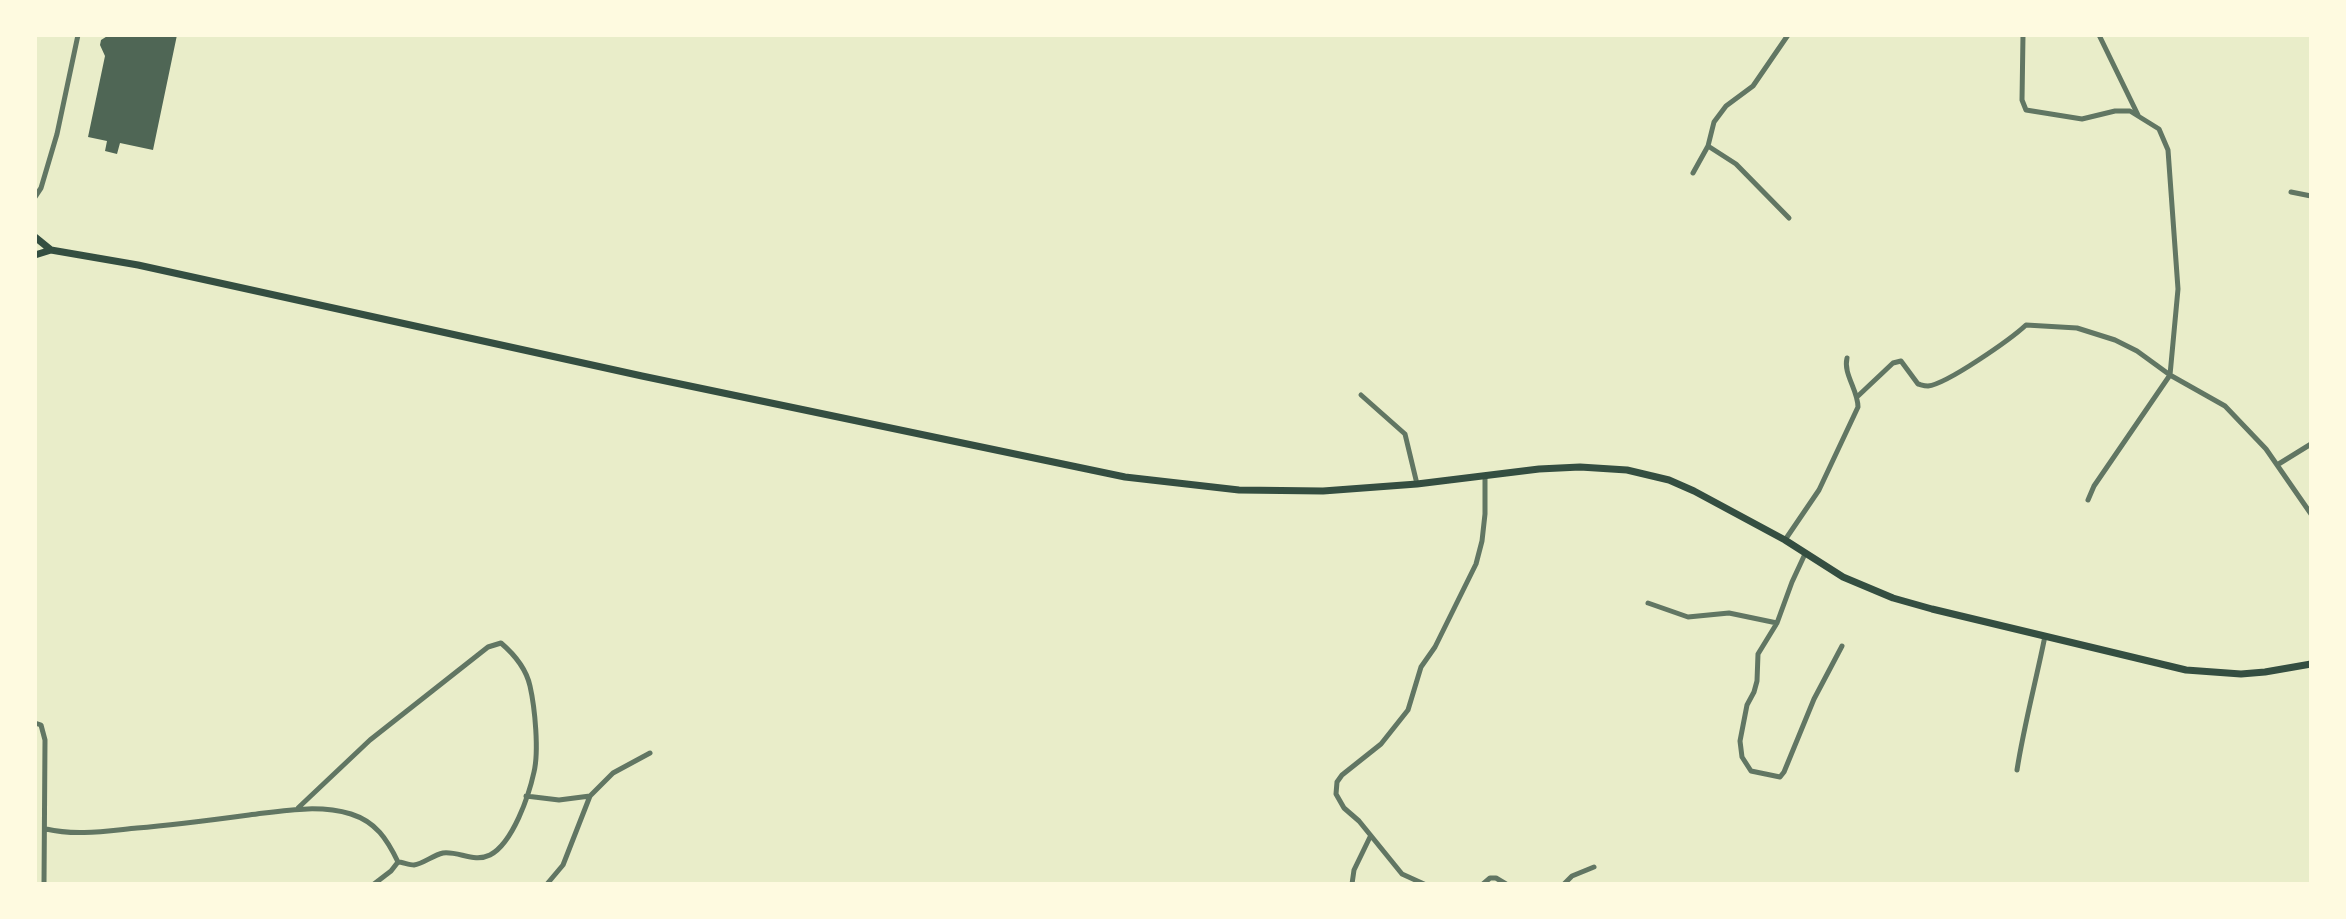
<!DOCTYPE html>
<style>
body{margin:0}
#map{position:relative;width:2346px;height:919px;overflow:hidden;background:#e9edc9;font-family:"Fira Sans",sans-serif}
canvas{display:block}
.frame{position:absolute;inset:0;border:37px solid #fefae0;pointer-events:none}
</style>
<div id="map">
<canvas width="2346" height="919"></canvas>
<div class="frame"></div>
</div>
<script>
const context = document.querySelector('canvas').getContext('2d');
context.lineJoin = 'round';
function paint(path, color) { context.fillStyle = color; context.fill(path, 'evenodd'); }
function trace(path, color, width, dash) { context.strokeStyle = color; context.lineWidth = width; context.lineCap = dash ? 'butt' : 'round'; context.setLineDash(dash || []); context.stroke(path); }
paint(new Path2D(`
 M109,35H177L153,150L120,143L117,154L105,151L107,141L88,137L105,56L100,45L101,40Z`), '#4f6655');
trace(new Path2D(`
 M2023,35L2022,100L2026,110L2082,119L2115,111H2130L2159,129L2168,150L2178,289L2170,375L2094,486L2088,500
 M2099,35L2138,115
 M1708,146L1736,164L1789,218
 M1693,173L1708,146L1714,122L1726,106L1753,86L1788,35
 M2291,192L2311,196
 M35,197L41,188L57,134L78,35
 M1361,395L1405,434L1417,484
 M1858,396L1893,363L1901,361L1918,384C1922,385 1924,386 1928,386C1947,384 2011,339 2026,325L2077,328L2115,340L2137,351L2170,375L2225,406L2266,449L2311,514
 M2277,465L2311,444
 M1785,540L1819,490L1858,407C1858,390 1843,374 1847,358
 M1805,554L1792,582L1777,623L1758,654L1757,681L1754,692L1747,705L1740,741L1742,757L1751,771L1780,777L1784,772L1814,699L1842,646
 M1648,603L1688,617L1729,613L1777,623
 M35,723L41,725L45,740L44,884
 M2017,770C2024,725 2036,681 2045,636
 M526,796L559,800L590,796
 M298,808L370,740L488,647L501,643C515,655 526,668 530,686C535,708 539,751 534,772C529,795 513,843 490,855C474,863 459,851 443,853C433,855 423,864 414,865C409,865 402,862 398,862L391,871L374,884
 M46,829C76,836 106,831 137,828C175,825 212,820 249,815C283,811 317,804 351,814C376,822 387,839 398,862
 M547,884L563,865L590,796L613,773L650,753
 M1352,884L1354,870L1370,837
 M1424,884L1402,874L1359,821L1344,808L1336,794L1337,782L1342,775L1381,744L1408,710L1421,667L1435,647L1476,564L1482,541L1485,514V476
 M1483,884L1490,878H1496L1506,884
 M1564,884L1572,876L1594,867`), '#617663', 5);
trace(new Path2D(`
 M35,237L51,250
 M35,255L51,250L138,265L642,376L1125,477L1239,490L1323,491L1417,484L1539,469L1580,467L1627,470L1669,480L1694,491L1785,540L1843,577L1893,598L1932,609L2186,670L2241,674L2265,672L2311,664`), '#344e41', 7);
</script>
